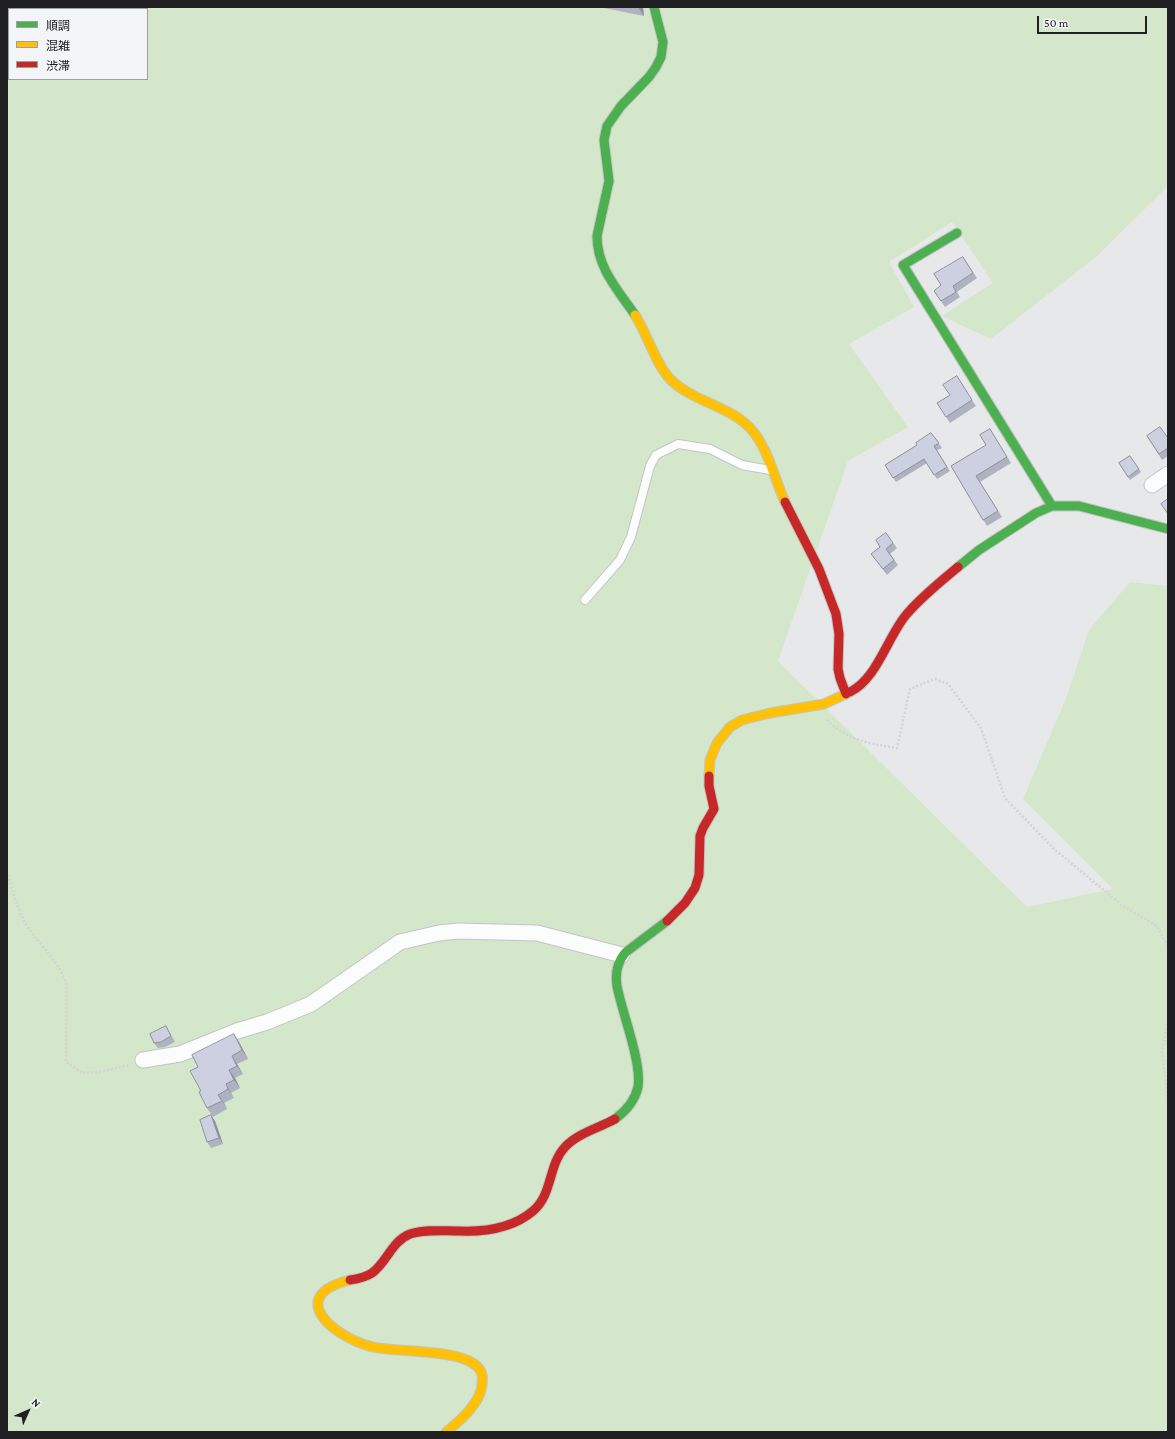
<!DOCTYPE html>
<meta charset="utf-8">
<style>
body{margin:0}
#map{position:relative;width:1175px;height:1439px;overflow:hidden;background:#e7e8ea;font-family:"Crimson Pro","Noto Sans JP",serif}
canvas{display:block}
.frame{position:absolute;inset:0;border:8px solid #202022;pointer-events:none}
.legend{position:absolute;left:8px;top:8px;width:140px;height:72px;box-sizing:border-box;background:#f4f5f8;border:1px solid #9fa0a2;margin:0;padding:5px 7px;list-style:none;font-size:12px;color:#202022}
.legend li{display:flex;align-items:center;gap:8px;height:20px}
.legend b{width:20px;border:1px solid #9fa0a2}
.north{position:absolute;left:8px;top:1391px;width:40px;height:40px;-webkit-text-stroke:3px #f4f5f8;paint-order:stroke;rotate:45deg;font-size:11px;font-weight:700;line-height:16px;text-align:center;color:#202022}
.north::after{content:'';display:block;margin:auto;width:14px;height:18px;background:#202022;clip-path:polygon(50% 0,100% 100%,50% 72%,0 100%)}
.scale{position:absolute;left:1037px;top:16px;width:110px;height:18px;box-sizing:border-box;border:2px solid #202022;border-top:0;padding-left:5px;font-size:12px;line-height:14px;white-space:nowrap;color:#202022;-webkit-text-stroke:3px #f4f5f8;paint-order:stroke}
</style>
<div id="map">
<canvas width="1175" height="1439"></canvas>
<div class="frame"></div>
<ul class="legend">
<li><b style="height:5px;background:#4caf50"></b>順調</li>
<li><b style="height:5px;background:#ffc107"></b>混雑</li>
<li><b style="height:5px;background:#c62828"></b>渋滞</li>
</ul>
<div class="north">N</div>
<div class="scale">50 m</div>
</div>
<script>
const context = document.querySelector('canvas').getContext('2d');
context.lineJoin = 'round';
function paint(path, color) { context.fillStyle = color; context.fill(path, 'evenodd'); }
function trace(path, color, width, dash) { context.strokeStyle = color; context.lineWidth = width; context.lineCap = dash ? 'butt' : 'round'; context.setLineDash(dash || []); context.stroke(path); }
paint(new Path2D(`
 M7,7H1168V186L1097,256L991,339L942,316L993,283L952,222L889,262L914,307L849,344L908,427L848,461L778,661L1027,907L1113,889L1023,799L1067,696L1089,630L1130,582L1168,586V1432H7ZM9,9H147V79H9Z`), '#d5e7ca');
const lane = new Path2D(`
 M585,600L620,560L631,537L650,466L656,455L678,444L710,449L742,465L770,470`);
const street = new Path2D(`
 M1152,485L1168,474
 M143,1060L180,1054L237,1031L267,1022L311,1004L400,942L439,933L458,931L537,933L622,955`);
const fast = new Path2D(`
 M957,233L903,265L1052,506
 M635,315C618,290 597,268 597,236L609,181L604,140L607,126L621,106L649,77L656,67L661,57L663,42L654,7
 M958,567L979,550L1036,513L1052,506H1079L1168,529
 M615,1119C626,1111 635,1100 638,1087C642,1062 622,1013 617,986C615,973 617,962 626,952L667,921`);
const slow = new Path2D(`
 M635,315C648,335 654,361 670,379C693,402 728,405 750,428C768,447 774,478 785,502
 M709,776L710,760L717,743L730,727L742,720L770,713L824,704L850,692
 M350,1280C285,1296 333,1336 369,1346C393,1354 476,1346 482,1375C483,1378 482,1382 482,1385C480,1404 460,1421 446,1432`);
const jam = new Path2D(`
 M785,502L819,569L836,614L839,634L838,669L840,678L846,694
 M850,692C877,679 887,638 906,615C921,597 940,582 958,567
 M667,921L685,903L695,888L699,875L700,836L703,828L714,809L709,786V776
 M350,1280C357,1279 366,1277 372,1273C387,1262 392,1241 410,1234C425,1229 443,1231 459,1231C484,1232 513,1228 533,1211C553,1194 548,1165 565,1147C578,1133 599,1128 615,1119`);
trace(lane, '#c3c4c5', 10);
trace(street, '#c3c4c5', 17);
trace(fast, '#c3c4c5', 11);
trace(slow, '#c3c4c5', 11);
trace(jam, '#c3c4c5', 11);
trace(new Path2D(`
 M827,720C847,740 870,744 897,748L910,689L935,679L948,684L981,728L1005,798L1054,849L1123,906L1157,926L1168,947
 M7,871C12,890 17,909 27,926C41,947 61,962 67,987L66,1062L82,1073L101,1072L129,1065
 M1168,1020L1162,1052L1168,1102`), '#d3d4d5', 2.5, [2, 2]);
trace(lane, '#fbfcfc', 8);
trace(street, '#fbfcfc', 15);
trace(fast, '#4caf50', 9);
trace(slow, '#ffc107', 9);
trace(jam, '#c62828', 9);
paint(new Path2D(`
 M599,7H643L644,16Z
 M963,257L977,278L957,292L960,297L945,307L934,291L941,285Z
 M960,382L976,406L950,423L937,403L950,395Z
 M990,429L1011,463L980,482L1002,517L987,526L951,466L986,445Z
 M931,433L942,448L937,450L950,471L937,479L927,463L896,482L885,465L917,445Z
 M1147,436L1168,438V456L1162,460Z
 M1130,456L1141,472L1130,480L1119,463Z
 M886,533L897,548L890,554L898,565L887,575L871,554L880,547Z
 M166,1026L175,1042L165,1047L158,1048L154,1043Z
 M239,1042L248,1059L237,1064L243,1074L235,1078L240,1088L231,1093L234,1098L224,1103L227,1109L213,1117L207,1108L201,1091L198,1067Z
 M215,1121L223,1144L211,1148L207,1142Z`), '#afb3c1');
paint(new Path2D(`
 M638,7H643L644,16Z
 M234,1034L239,1042L248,1059L242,1050Z
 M232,1056L237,1064L243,1074L237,1066Z
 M229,1070L235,1078L240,1088L234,1080Z
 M226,1084L231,1093L234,1098L228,1089Z
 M218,1095L224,1103L227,1109L222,1101Z
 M211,1115L215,1121L223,1144L219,1138Z`), '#8f929d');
const building = new Path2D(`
 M963,257L973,273L953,286L956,292L941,301L934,291L941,285L934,274Z
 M957,376L972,400L946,417L937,403L950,395L943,385Z
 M1160,427L1168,438V448L1159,454L1147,436Z
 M990,429L1007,457L976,476L998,511L983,520L951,466L986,445L980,435Z
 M931,433L939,443L934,446L947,467L934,475L924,459L893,478L885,465L917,445L916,443Z
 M1130,456L1139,469L1128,477L1119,463Z
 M1168,499V514L1161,504Z
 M886,533L893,543L886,549L894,560L883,569L871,554L880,547L876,540Z
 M166,1026L171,1036L161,1042L154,1043L150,1034Z
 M234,1034L242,1050L232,1056L237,1066L229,1070L234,1080L226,1084L228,1089L218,1095L222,1101L207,1108L199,1092L201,1091L190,1071L198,1067L192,1055Z
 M211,1115L219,1138L207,1142L200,1120Z`);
paint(building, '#ccd0e0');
trace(building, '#8f929d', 1);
</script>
